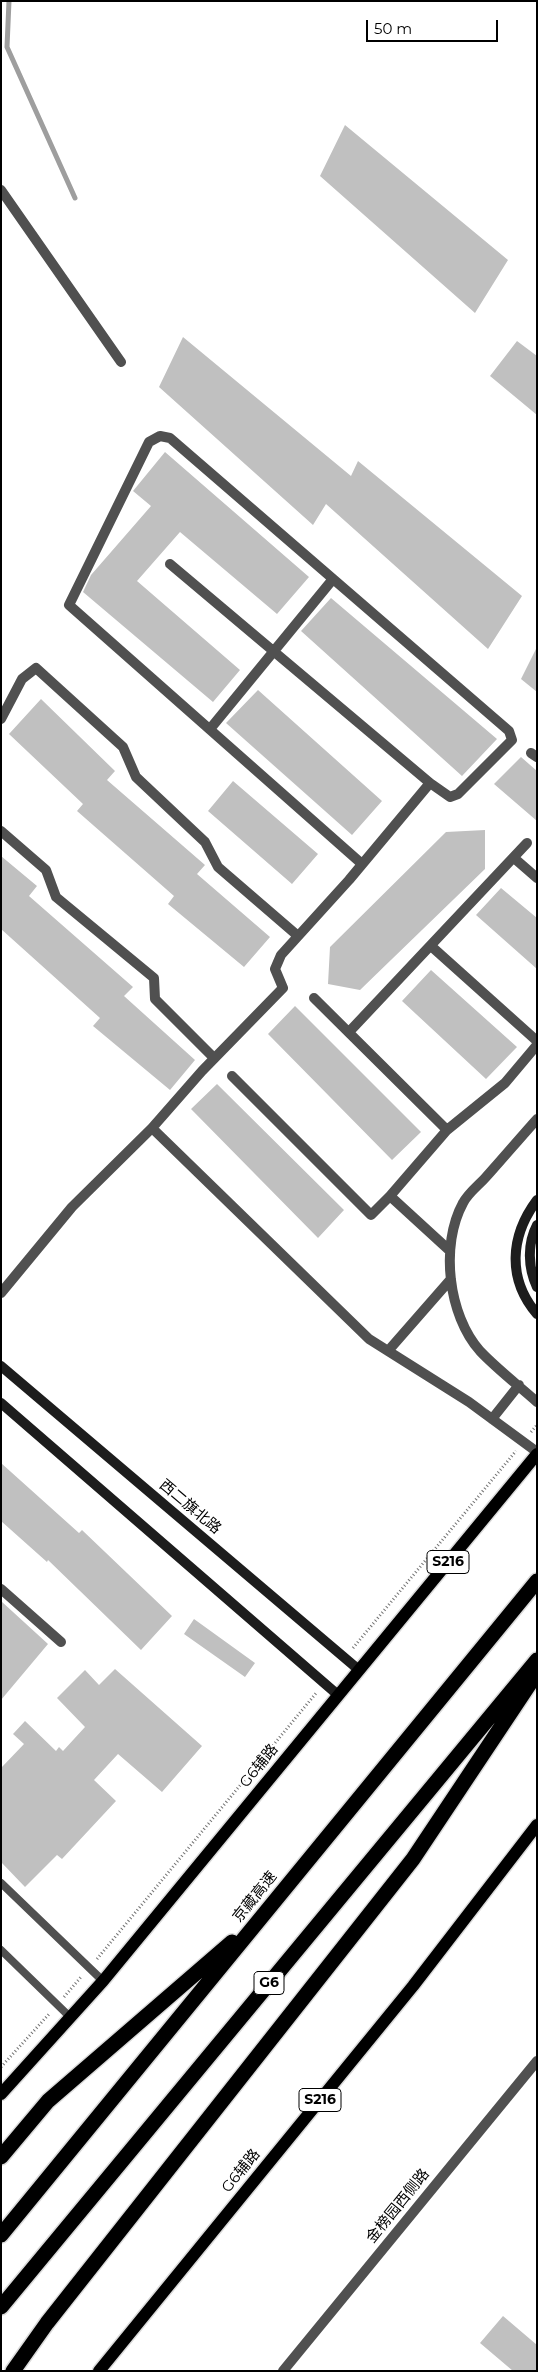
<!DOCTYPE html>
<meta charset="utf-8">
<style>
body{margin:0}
#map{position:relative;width:538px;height:2372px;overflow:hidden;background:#fff;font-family:Montserrat,sans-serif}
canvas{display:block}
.frame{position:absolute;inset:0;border:2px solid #000;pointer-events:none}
.scale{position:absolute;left:366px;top:20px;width:132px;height:22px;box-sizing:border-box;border:2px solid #000;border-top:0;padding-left:6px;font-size:15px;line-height:18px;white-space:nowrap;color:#000;-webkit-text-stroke:4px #fff;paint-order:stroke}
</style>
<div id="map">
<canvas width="538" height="2372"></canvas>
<div class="frame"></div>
<div class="scale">50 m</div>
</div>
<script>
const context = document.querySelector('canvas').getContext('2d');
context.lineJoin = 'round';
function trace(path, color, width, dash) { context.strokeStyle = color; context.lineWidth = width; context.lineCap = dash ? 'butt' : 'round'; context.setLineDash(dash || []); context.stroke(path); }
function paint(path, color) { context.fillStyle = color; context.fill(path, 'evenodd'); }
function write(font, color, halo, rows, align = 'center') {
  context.font = font + ' Montserrat,"Noto Sans SC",sans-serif'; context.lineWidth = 4.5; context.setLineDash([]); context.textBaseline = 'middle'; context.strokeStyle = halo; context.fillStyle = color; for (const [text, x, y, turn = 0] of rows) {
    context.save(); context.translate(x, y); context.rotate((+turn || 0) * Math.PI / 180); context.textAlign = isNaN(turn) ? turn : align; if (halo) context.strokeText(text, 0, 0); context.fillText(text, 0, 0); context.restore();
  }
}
trace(new Path2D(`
 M9,1L7,47L75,198`), '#9e9e9e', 5);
paint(new Path2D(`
 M345,125L508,260L475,313L320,176Z
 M183,337L351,476L358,461L522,596L488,649L326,504L313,525L159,387Z
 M517,341L537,356V415L490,376Z
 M165,452L309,577L277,614L180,532L137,581L240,670L213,702L83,592L91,575L151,506L133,491Z
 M331,598L497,739L462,776L301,631Z
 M537,647V692L521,679Z
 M258,690L382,801L352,835L226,723Z
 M41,699L115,771L107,780L205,865L197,874L270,937L244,967L168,904L174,896L77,811L83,804L9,734Z
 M521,757L537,771V821L494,784Z
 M233,781L318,854L292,884L208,811Z
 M485,830V869L360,990L328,984L330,947L446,832Z
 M1,856L37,886L29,896L133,987L124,996L195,1060L170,1090L93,1026L100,1018L1,929Z
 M501,888L537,918V969L476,915Z
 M431,970L517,1047L486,1079L402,1001Z
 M295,1006L421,1132L392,1160L268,1034Z
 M217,1084L344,1210L318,1238L191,1109Z
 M1,1463L79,1533L82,1530L172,1616L141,1650L48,1560L47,1562L1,1521Z
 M1,1601L48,1644L1,1700Z
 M194,1619L255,1663L245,1677L184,1634Z
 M115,1669L202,1746L162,1792L118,1754L94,1780L116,1801L62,1859L57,1855L25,1887L1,1862V1768L24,1744L13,1734L25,1721L56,1751L59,1747L63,1751L85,1727L57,1698L85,1670L99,1685Z
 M503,2316L537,2345V2371H513L480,2343Z`), '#c0c0c0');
const primary = new Path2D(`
 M1,2094L103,1981L537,1454
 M99,2371L413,1986L537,1825`);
const motorway = new Path2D(`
 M1,2157L48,2101L232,1942
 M1,2235L537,1581
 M1,2307L537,1660
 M13,2371L47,2323L413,1859L537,1673`);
trace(primary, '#dbdbdb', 15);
trace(motorway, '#dbdbdb', 18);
trace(new Path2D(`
 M531,1432L537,1425
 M353,1648L516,1451
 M97,1959L317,1692
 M64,1997L81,1977
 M1,2067L50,2013`), '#727272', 3, [1, 2.5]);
trace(new Path2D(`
 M1,1883L103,1981
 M1,1950L70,2017`), '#505050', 8);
trace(new Path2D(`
 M1,719L22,679L36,668L123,747L136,777L205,842L218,867L298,936
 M210,729L333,579
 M531,753L537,757
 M1,831L46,870L56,897L154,978L155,999L214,1058
 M514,858L537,878
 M362,864L69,605L149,442L160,436L170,438L509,731L512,740L458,794L450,797L430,783
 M431,946L537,1041
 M314,998L447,1130
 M349,1032L527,843
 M232,1076L371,1215L390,1196
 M537,1119C520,1138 503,1158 486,1177C479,1185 468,1193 463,1203C440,1245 448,1315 480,1351C497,1369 518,1385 537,1402
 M152,1128L369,1339L469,1402L537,1452
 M449,1250L390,1196L447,1130L505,1083L537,1045
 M1,1293L72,1207L152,1128L202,1071L283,988L275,969L281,955L349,880L430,783L170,564
 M388,1351L451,1279
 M492,1419L519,1385
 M1,1589L61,1642`), '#505050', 10);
trace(new Path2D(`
 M1,190L121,362
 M283,2371L537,2061`), '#505050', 10);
trace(new Path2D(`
 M537,1200C510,1236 507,1279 537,1314
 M537,1225C527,1244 528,1268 537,1287
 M1,1366L359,1670
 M1,1403L338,1695`), '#1d1d1d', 10);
trace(primary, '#000', 12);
trace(motorway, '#000', 15);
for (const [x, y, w] of [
 [448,1562,42],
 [269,1983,30],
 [320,2100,42]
]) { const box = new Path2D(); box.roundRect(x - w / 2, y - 11.5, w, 23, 4); context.fillStyle = '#fff'; context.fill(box); trace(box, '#000', 1); }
write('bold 14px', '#000', null, [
 ["S216",448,1562],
 ["G6",269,1983],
 ["S216",320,2100]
]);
write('15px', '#000', '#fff', [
 ["西二旗北路",190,1507,40],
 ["G6辅路",259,1766,-51],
 ["京藏高速",255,1897,-51],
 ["G6辅路",241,2171,-51],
 ["金榜园西侧路",398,2206,-51]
]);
</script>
